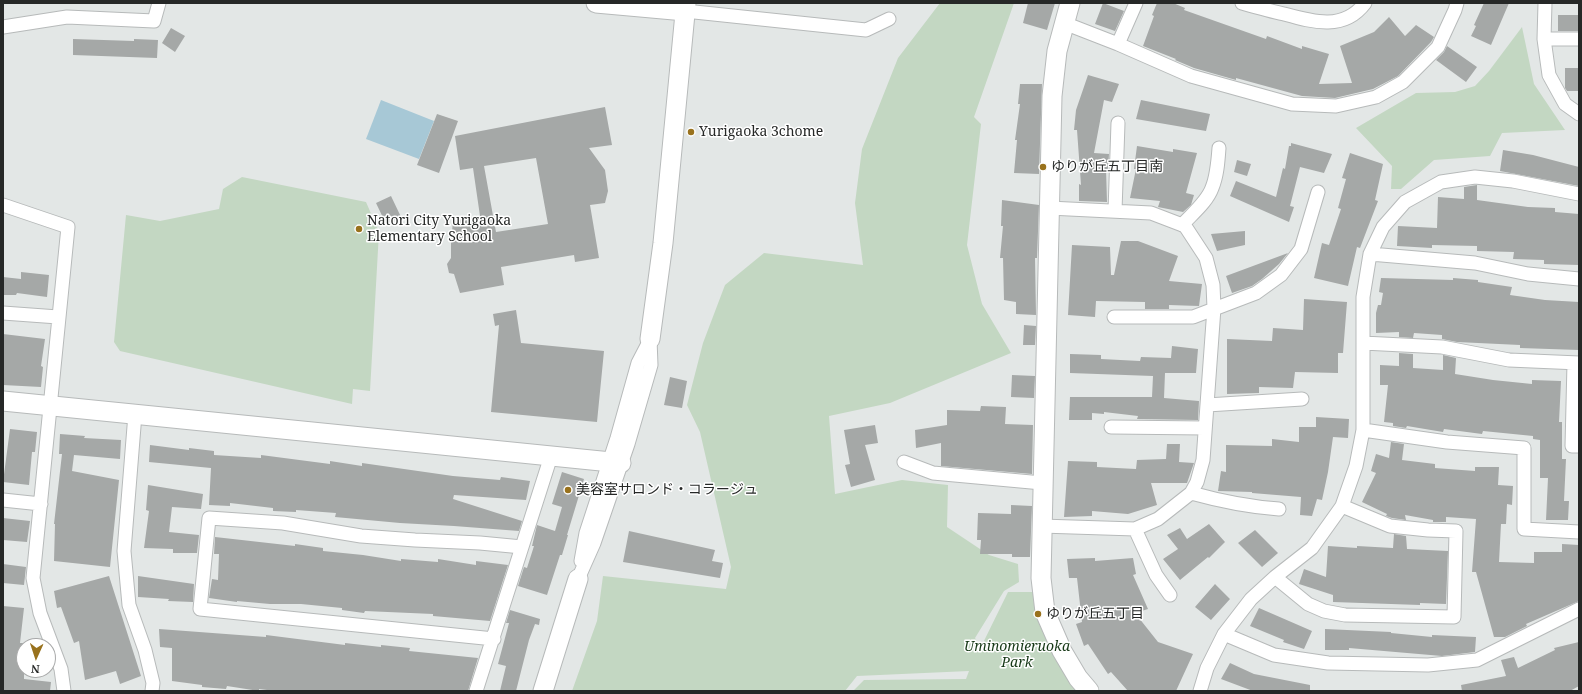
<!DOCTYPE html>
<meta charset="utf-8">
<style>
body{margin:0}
#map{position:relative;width:1582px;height:694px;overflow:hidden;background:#e3e7e6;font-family:"Noto Serif",serif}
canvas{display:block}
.frame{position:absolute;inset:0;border:4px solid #262827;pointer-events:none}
.north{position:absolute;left:16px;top:638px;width:40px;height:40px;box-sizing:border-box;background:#fff;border:1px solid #a8a9a9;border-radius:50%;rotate:183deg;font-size:11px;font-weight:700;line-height:16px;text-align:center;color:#262827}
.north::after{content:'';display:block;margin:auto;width:14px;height:18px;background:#99721d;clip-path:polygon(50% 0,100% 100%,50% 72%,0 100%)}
</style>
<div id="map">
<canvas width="1582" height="694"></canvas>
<div class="frame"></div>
<div class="north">N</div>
</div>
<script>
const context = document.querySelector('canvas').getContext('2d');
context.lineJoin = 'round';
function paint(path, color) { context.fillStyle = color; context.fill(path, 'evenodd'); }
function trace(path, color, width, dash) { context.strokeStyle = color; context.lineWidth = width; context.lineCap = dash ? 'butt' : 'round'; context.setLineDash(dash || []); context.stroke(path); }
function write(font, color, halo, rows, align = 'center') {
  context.font = font + ' "Noto Serif","Noto Sans JP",serif'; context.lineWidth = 3; context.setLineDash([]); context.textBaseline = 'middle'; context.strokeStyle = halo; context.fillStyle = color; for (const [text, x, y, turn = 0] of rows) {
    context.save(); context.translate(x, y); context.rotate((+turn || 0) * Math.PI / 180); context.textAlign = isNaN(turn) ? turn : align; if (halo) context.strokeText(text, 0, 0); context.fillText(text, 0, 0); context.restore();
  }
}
paint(new Path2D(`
 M940,3H1014L974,117L981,124L967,245L982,304L1011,353L890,403L829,416L835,494L902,480L948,485L947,527L989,555L1018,564L1019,582L1004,591L975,638L981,647L1008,592H1034L1077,691H853L864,680L966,679L969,671L857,676L845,691H572L597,621L603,576L726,589L731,567L700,432L687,405L703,343L725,285L764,253L863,265L855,203L862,149L898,58Z
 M1522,27L1534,84L1565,130L1502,133L1490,156L1434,160L1401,189H1391L1392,166L1356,128L1416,93L1455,92L1475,86L1489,71Z
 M242,177L366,202L379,232L370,391L353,389L352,404L120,351L114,342L126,215L160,221L219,209L223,189Z`), '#c3d7c2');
paint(new Path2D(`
 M381,100L434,121L419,159L366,139Z`), '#a7c8d6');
paint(new Path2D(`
 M1028,3H1055L1047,30L1023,23Z
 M1103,3L1124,11L1115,31L1095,24Z
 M1157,3H1173L1185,8L1184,10L1266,39L1267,36L1302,49V46L1329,54L1319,84L1352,83L1340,46L1374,32L1389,17L1405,36L1416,25L1434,37L1431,42L1398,76L1373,89L1335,98L1302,96L1236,78V80L1194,68L1175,60L1176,59L1143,46L1154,16L1152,15Z
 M1484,3H1509L1491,45L1471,36L1476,26L1474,25Z
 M1558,15H1579V31H1558Z
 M171,28L185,36L175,52L162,43Z
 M73,39L134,41V39L158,40L157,58L73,55Z
 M1447,46L1477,67L1466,82L1436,60L1444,52Z
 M1565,68H1579V91H1567L1565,88Z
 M1088,75L1119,84L1112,102L1104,100L1094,153L1109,154L1108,169H1106L1107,202L1079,201V184L1081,185L1077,130H1074L1076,110Z
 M1020,84H1042L1039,174L1014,173L1017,140H1015L1020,104H1018Z
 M1141,100L1210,114L1206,131L1136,119Z
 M605,107L612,145L589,148L605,170L608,191L605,203L590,205L599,258L575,262L574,255L501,267L504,285L460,293L454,274L449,273L447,264L451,258V242L453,221L480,216L473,168L460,170L455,136ZM536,158L548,224L496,232L484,166Z
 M437,114L458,121L439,173L417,165Z
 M1291,143L1332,154L1324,173L1300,167L1290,206L1294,207L1289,222L1230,196L1236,181L1276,197L1283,168L1285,169L1289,146H1291Z
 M1137,146L1173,152V149L1197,153L1186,193L1194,195L1191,205L1183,212L1158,207L1160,201L1130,198L1136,169H1134Z
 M1503,150L1533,155L1579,167V186L1500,171Z
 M1350,153L1383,164L1375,200L1378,201L1360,248L1357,247L1348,286L1314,278L1322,243L1329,245L1341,209L1338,208L1346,179L1342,178Z
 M1237,160L1251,164L1247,176L1234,172Z
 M1477,185V200L1528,207L1555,208V212L1579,214V265L1544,264V260L1513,259L1514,252L1477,251V246L1432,245V248L1397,246L1398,226L1437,228L1438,197L1464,199V187Z
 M391,196L401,217L386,224L376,203Z
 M1002,200L1039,205L1037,258H1035L1036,315L1016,314V302L1004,300L1003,258H1000L1003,226H1001Z
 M1245,231V245L1217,251L1211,234Z
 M1121,241H1138L1178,256L1169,281L1202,284L1199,306L1169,305V309H1145V302L1096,301L1095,317L1068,315L1072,245L1110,247L1111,275H1114Z
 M1288,253L1279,264L1262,279L1252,286L1232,293L1226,276Z
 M21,272L49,275L47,297L17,293L16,295H3V277L21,279Z
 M1381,278L1453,280V278L1478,280V282L1512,287L1510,295L1545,300L1579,302V350L1520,348V345L1457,342L1442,339V335L1414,333L1413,338L1399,337V332L1376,333V313L1378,305H1381L1383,293L1379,292Z
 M1304,299L1347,302L1343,353H1338V373L1295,372L1293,388L1259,387V393L1227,394V339L1272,341L1273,328L1303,330Z
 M516,310L521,343L604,351L597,422L491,412L499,325L495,326L493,314Z
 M1024,325L1036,326L1035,345H1023Z
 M3,334L45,339L41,366L43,367L41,387L3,385Z
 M1172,346L1198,349L1196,373H1165L1164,398L1199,401L1198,420L1137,419L1138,416L1104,412V414L1092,413V420H1069L1070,397H1152L1153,376L1070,373V354L1101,355V359L1140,361L1141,357L1171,358Z
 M1399,353L1413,354V368L1443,370V355L1456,358L1455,374L1493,380L1532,384V380L1561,381L1559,422H1562V459H1566L1564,501H1569L1568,520H1546L1548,478H1540V440L1533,439V436L1483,431L1482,434L1444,429L1443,432L1407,426L1406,428L1393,426V423L1384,422L1388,385H1380V365L1399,366Z
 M1012,375L1035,376L1034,398L1011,397Z
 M670,377L687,381L682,408L664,405Z
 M981,406L1006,407L1005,424L1033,425L1032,474L941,466V443L916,448L915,430L947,425V410L980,411Z
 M1316,417L1349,419L1348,438L1333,437L1328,472L1322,500L1317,499L1312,516L1300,515L1301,497L1252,493V492L1218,491L1221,471L1226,472V445L1272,446V439L1299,442V427H1316Z
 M875,425L878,443L865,445L875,480L851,487L845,465L850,464L844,430Z
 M10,429L37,432L35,452H32L29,485L3,482Z
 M60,434L85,436L84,438L121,440L120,459L74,455L72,471L119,480L110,567L54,561L55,524H54L62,454H59Z
 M1391,442L1404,444L1402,460L1435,464V468L1475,471V467H1499L1498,485L1513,486L1512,505L1507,504L1506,524H1501L1499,562L1534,563V552H1562V544L1579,545V601L1526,624L1527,626L1505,637H1494L1476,572H1472L1476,519L1446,517V522H1433V520L1405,515L1406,520L1392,518L1386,516L1387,514L1362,502L1376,473L1371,471L1376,454L1389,458Z
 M1167,444H1180L1179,462L1194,463L1187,483H1151L1157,505L1128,514L1092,511V516L1064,517L1068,461L1097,462V467L1136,469L1137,460L1166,459Z
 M150,445L189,450V448L214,451V455L261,458V455L330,464V461L362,466V463L453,476L500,480L501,477L530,481L526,500L454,495L453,499L522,521L519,531L454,526L400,523L335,517L336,513L296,510V512L273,511V508L230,503V506L209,505L211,468L149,462Z
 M562,472L584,479L567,535H568L562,555H560L547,595L518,586L524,567L527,568L534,546H532L537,525L555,531L562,507L552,504Z
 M148,485L203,494L201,509L172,507L169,532L199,535L197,553H173V549L144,548L149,511L146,510Z
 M1011,505L1032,506L1030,557H1012V554H980L981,540H977L978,513L1011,514Z
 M3,518L30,521L27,542L3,540Z
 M1209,524L1225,542L1209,558L1208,557L1180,580L1163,559L1178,549L1167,535L1180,528L1187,539Z
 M1255,530L1278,553L1262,567L1238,543Z
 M629,531L715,550L712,561L723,563L720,578L623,562Z
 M1394,534L1406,536L1407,549L1448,551L1446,604L1420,603V605L1333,602V595L1299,584L1304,569L1326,577L1328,546L1357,548V546L1393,548Z
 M215,537L295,546V544L323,548V551L363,555L401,561V559L438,562V559L476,565V561L508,565L490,621L433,616V614L365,611L364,613L342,610V608L301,604H270L237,601V602L209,598L212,579L218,580L219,554H214Z
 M1095,558V561L1133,558L1136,574L1133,575L1148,609L1135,613L1158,642L1193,654L1176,691H1128L1111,672L1108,674L1088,644L1084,646L1076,624L1082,622L1077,578H1069L1067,559Z
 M3,564L26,567L24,585L3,583Z
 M109,576L141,676L120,684L116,671L85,680L79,641L74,643L61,607L57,608L54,591Z
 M138,576L194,584L193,602L168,601L169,599L138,597Z
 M1215,584L1230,599L1211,620L1195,607Z
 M3,606L24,608L20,643H24V679L51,682L50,691H3Z
 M1259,608L1312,631L1304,649L1283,642L1284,640L1250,626Z
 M510,610L540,619L539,625L535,624L529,640L516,691H500L506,666L498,664L509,623H506Z
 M159,629L266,637V635L345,645V643L381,647V645L410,648L409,651L478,658L468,691H275L259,689V691L227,686L226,689L202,687V685L172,681V648L160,647Z
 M1325,629L1391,632V633L1432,637V635L1476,637L1475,652L1442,656L1349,648V650H1325Z
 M1579,642V686L1570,691H1462L1461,685L1506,676L1501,660L1514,657L1518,668L1555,650L1554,648Z
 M1230,663L1254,674L1310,685V691H1253L1221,679Z`), '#a5a8a7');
const street = new Path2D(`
 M1242,3C1256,7 1270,11 1284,14C1313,22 1344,31 1365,3
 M1545,3L1544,39L1549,75L1565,104L1579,114
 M685,11L866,30L889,19
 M1064,23L1118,44L1191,76L1292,104L1336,106L1376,97L1403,82L1438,47L1455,10L1457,3
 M3,27L67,17L154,21L159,3
 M1544,39H1579
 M1118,44L1136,3
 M3,205L68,227L33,578L40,613L61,669L64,691
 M1115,211L1118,123
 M1182,225C1192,214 1207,202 1212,188C1217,176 1218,162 1219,148
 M1370,254L1475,263L1528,274L1579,279
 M3,313L58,317
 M1114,317H1193L1256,293L1281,275L1301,249L1318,192
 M1363,343L1442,347L1509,360L1579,363
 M1574,363L1572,446H1579
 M1207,405L1302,399
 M135,414L124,551L129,605L145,650L153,683L152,691
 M1111,427L1205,428
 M1363,430L1447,442L1524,448V529L1579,532
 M904,462L933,473L1042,483
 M1191,493C1220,501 1249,507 1279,509
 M3,500L41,504
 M1041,526L1135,529L1158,519L1191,493L1197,482L1203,460L1214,308L1213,285L1206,258L1185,226L1151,213L1049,208
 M1135,529L1156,575L1170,595
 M581,561L586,533L617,438L638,363L650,340
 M1275,577L1308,604L1324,611L1345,615L1454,617L1456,531L1428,530L1390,526L1342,506
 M578,579L594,543L628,444L651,365L650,339
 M1224,634L1274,655L1328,663L1428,665L1477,660L1579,609
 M494,639L200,609L209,518L283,523L361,536L415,540L480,543L522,547
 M476,691L551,456
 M1200,691L1207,668L1224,634L1251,599L1275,577L1312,548L1342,506L1356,466L1363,430V297L1370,254L1383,227L1405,202L1441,182L1475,177L1513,181L1579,194`);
const secondary = new Path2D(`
 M596,3L685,11
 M1070,3L1057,51L1052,96L1041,578L1045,612L1062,651L1078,678L1089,691
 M650,339L663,243L686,3
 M3,401L621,463
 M543,691L578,579`);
trace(street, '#b7baba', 15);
trace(secondary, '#b7baba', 21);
trace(street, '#fff', 13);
trace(secondary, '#fff', 19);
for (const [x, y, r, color] of [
 [691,132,4,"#99721d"],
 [1043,167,4,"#99721d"],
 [359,229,4,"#99721d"],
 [568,490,4,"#99721d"],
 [1038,614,4,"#99721d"]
]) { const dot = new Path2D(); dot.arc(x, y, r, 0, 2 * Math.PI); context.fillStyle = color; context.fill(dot); trace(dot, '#fff', 1.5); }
write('14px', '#262827', '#fff', [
 ["Yurigaoka 3chome",699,132],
 ["ゆりが丘五丁目南",1051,167],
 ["Natori City Yurigaoka",367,221],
 ["Elementary School",367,237],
 ["美容室サロンド・コラージュ",576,490],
 ["ゆりが丘五丁目",1046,614]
], 'left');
write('italic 14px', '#163816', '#fff', [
 ["Uminomieruoka",1017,647],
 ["Park",1017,663]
]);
</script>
